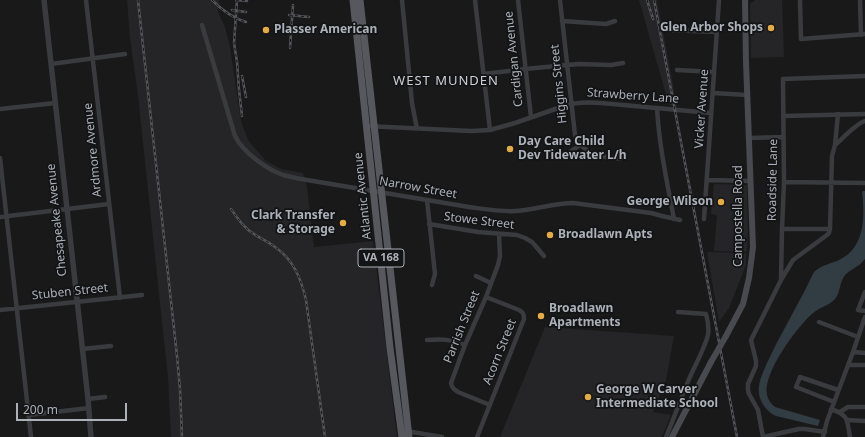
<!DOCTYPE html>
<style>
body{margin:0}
#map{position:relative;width:865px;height:437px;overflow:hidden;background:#19191a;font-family:"Noto Sans",sans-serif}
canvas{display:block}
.scale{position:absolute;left:16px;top:403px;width:111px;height:18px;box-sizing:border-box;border:2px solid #acb0b9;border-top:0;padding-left:5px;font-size:12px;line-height:14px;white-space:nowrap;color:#acb0b9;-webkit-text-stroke:3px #131415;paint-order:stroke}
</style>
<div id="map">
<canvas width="865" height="437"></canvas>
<div class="scale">200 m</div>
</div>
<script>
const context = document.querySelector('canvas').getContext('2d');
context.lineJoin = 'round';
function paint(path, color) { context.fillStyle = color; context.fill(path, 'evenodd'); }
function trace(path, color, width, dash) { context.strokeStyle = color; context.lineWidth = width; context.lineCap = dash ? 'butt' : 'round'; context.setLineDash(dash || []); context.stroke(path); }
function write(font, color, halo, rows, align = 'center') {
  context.font = font + ' "Noto Sans",sans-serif'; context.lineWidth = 3.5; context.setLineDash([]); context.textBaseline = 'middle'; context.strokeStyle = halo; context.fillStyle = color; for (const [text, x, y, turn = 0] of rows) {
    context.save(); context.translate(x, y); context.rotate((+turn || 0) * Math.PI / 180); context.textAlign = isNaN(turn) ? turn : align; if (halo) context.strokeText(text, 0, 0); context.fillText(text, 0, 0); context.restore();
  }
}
paint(new Path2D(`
 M127,0H219L218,12L225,27L230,47L241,121L248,140L266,161L281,169L303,173L307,187L314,247L373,241L397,437H171L168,377L161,313L138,95L130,38Z
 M639,0H657L677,106L669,105Z
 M755,0H782L784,57L751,58L750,4Z
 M714,184L747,185L748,232L747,252L714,251L717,215L711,214Z
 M707,252L746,253V265L729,308L719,322Z
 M545,327L674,336L666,380L653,412L671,415L662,437H500Z`), '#252527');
paint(new Path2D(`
 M863,191H865V259C862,262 860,265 856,267C853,269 849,271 846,274C839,281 841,292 835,299C829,306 819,307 812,314C797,327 762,374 767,395C768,400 771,404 775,407L820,420L818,426L776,416C765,411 757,398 759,386C760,378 764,370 767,363C778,339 791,317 803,294C807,287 810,279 814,272C821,265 830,264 839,260C865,248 865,217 862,192Z`), '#323c43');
trace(new Path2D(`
 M86,0L120,298
 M402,0L412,103L417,129
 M475,0L490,130
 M518,0L531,117
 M560,0L575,135C585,157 600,156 621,159
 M800,0L801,39L865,34
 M860,0L861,35
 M562,21L606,24L615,21
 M202,25L235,136C243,152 266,169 283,175C291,177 299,179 307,180L469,207C484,209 500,212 516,211C535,210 554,203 573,203L651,213L662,216L680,220
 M668,30L716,32
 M51,64L125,54
 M677,70L714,72
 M484,74L525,69L567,65L579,64L611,65L623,63
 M713,93L747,95
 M657,108C659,145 667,182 674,219
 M0,109L55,103
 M783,116L865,114
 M366,126L471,131L490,130L515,123L564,106C576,102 588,102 601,103L711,113
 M749,138L783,137
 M835,145C842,139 857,123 865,121
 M0,158L31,437
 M553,158L564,156L580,145
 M708,180L750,181
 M784,182L865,183
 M427,200L435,274L432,285
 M0,217L109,204
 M704,219L719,0
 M429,224L478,232L517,235L525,238L532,242L544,256
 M782,229H830
 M476,276L491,283
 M781,279L782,229L784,182L783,79L865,76
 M865,292L858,310L865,311
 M0,310L142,295
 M819,322L858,337
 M427,340C443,339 450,339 465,345
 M82,349L111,346
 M853,352L865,353
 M848,365H865
 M88,399L105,397
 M834,402L796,387L800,377L838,390
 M490,405L458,392C454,389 452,388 451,383L465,345L486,297L498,265L500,256L499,234
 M831,409C849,415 847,420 850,437
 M840,412L848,407H865
 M29,415L89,408
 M848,420L865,421
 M406,431L442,437
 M477,437L524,319C524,314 523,312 519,310L486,297
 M666,437C674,418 681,398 689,379C695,365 704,350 708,335C709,328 708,321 706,314L678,312
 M763,437L758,410L749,394L748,390V384L756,366V361L751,340L781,280L793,260L827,235L829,233L830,229L832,156L835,145L838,114
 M763,437L799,429H805L825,432
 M823,437L827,421L853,352L865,317`), '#3a3b3f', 4.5);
trace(new Path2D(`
 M44,0L88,399L91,437`), '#3a3b3f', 5.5);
trace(new Path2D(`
 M726,336L743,304L749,278L753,247L746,62L745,0
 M672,437L711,362`), '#484a4f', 6);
trace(new Path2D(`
 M353,0L390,348L402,437
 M360,0L409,437`), '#56585e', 7);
const rail = new Path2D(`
 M138,0L177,356L180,389L182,437
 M212,0C222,10 232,18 246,22
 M236,0L247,1
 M237,0L234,43L237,62L239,90L242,116
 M647,0L653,19
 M654,0L737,437
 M232,10L246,12
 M289,15L309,17
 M290,48L293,5
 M242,76L246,97
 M231,209C238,219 244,228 254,234C261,239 269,242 275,247C294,260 301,279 306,300L325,437`);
trace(rail, '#53555a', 2.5);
trace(rail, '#131415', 1, [3]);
trace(new Path2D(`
 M711,362L726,336`), '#484a4f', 6);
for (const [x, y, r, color] of [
 [771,28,4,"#e5ac46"],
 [266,30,4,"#e5ac46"],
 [510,149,4,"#e5ac46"],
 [721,202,4,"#e5ac46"],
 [343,223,4,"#e5ac46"],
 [550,235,4,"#e5ac46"],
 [541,316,4,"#e5ac46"],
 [588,397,4,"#e5ac46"]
]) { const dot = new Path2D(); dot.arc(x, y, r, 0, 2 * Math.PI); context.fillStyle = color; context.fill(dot); trace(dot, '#131415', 1.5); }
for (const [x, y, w] of [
 [381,258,46]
]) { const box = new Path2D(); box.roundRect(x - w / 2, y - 9, w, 18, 3); context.fillStyle = '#131415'; context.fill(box); trace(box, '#acb0b9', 1); }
write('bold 11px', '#acb0b9', null, [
 ["VA 168",381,258]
]);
write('bold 12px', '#acb0b9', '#131415', [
 ["Glen Arbor Shops",763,28,"right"],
 ["Plasser American",274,30],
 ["Day Care Child",518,142],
 ["Dev Tidewater L/h",518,156],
 ["George Wilson",713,202,"right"],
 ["Clark Transfer",335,216,"right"],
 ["& Storage",335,230,"right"],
 ["Broadlawn Apts",558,235],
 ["Broadlawn",549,309],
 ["Apartments",549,323],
 ["George W Carver",596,390],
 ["Intermediate School",596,404]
], 'left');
write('12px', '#acb0b9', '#131415', [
 ["Cardigan Avenue",514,59,-96],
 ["Higgins Street",559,84,-96],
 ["Strawberry Lane",633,96,4],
 ["Vicker Avenue",702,109,-86],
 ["Ardmore Avenue",93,150,-96],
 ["Roadside Lane",773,180,-89],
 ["Narrow Street",418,188,10],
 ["Atlantic Avenue",363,196,-96],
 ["Campostella Road",739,216,-90],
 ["Chesapeake Avenue",57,220,-96],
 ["Stowe Street",479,221,7],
 ["Stuben Street",70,292,-6],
 ["Parrish Street",462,327,-68],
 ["Acorn Street",500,352,-68]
]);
context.letterSpacing = '1px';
write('13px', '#cdcfd5', '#131415', [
 ["WEST MUNDEN",446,81]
]);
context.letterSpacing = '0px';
</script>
